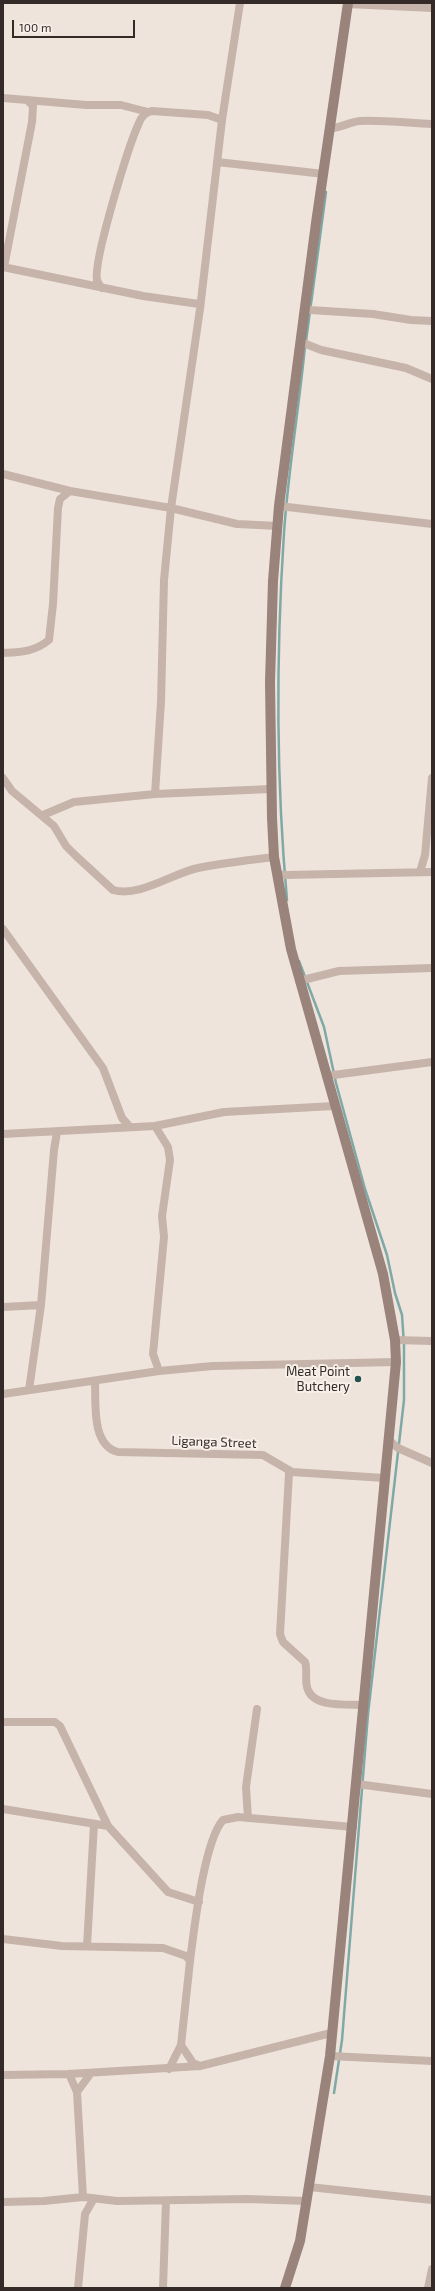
<!DOCTYPE html>
<style>
body{margin:0}
#map{position:relative;width:435px;height:2291px;overflow:hidden;background:#efe4dc;font-family:"Exo 2",sans-serif}
canvas{display:block}
.frame{position:absolute;inset:0;border:4px solid #342b28;pointer-events:none}
.scale{position:absolute;left:12px;top:20px;width:123px;height:18px;box-sizing:border-box;border:2px solid #342b28;border-top:0;padding-left:5px;font-size:12px;line-height:14px;white-space:nowrap;color:#342b28;-webkit-text-stroke:3px #f7efe8;paint-order:stroke}
</style>
<div id="map">
<canvas width="435" height="2291"></canvas>
<div class="frame"></div>
<div class="scale">100 m</div>
</div>
<script>
const context = document.querySelector('canvas').getContext('2d');
context.lineJoin = 'round';
function trace(path, color, width, dash) { context.strokeStyle = color; context.lineWidth = width; context.lineCap = dash ? 'butt' : 'round'; context.setLineDash(dash || []); context.stroke(path); }
function write(font, color, halo, rows, align = 'center') {
  context.font = font + ' "Exo 2",sans-serif'; context.lineWidth = 4; context.setLineDash([]); context.textBaseline = 'middle'; context.strokeStyle = halo; context.fillStyle = color; for (const [text, x, y, turn = 0] of rows) {
    context.save(); context.translate(x, y); context.rotate((+turn || 0) * Math.PI / 180); context.textAlign = isNaN(turn) ? turn : align; if (halo) context.strokeText(text, 0, 0); context.fillText(text, 0, 0); context.restore();
  }
}
trace(new Path2D(`
 M306,341L326,192
 M287,900C276,778 276,655 284,533C288,471 299,409 305,346
 M299,961L324,1027L336,1083L365,1189L387,1255L395,1293L402,1315L404,1345V1400L368,1714L342,2040L334,2093`), '#7fa9a7', 2.5);
trace(new Path2D(`
 M348,4L432,8
 M3,98L86,105H121L148,112
 M329,128C339,129 349,122 360,121C384,120 408,123 432,124
 M217,162L324,174
 M3,267L143,296L199,304
 M4,267L32,122L33,106L27,100
 M102,288C100,286 98,283 97,280C93,261 129,144 139,123C141,117 146,112 152,111L208,115L222,120
 M305,305L310,310L373,314L411,320L432,321
 M301,342L321,350L406,368L432,379
 M3,474L70,491
 M279,506L432,524
 M3,653C21,652 34,652 49,640L53,604L58,508L60,499L70,491L171,508L237,524L278,526
 M3,778L12,791L54,826L66,846L76,856L113,890C139,898 173,873 198,868C223,863 249,860 274,857
 M155,794L161,702L164,580L171,508L200,309L222,120L240,3
 M43,815L74,802L155,794L271,789
 M420,872L425,855L432,778
 M277,874L285,875L432,872
 M3,929L103,1068L122,1118L130,1127
 M299,981L339,971L432,968
 M326,1076L432,1062
 M155,1126L168,1147L170,1160L162,1216L164,1237L153,1354L159,1371
 M3,1134L155,1126L224,1112L334,1106
 M3,1307L41,1305
 M395,1340L432,1341
 M95,1381C96,1403 91,1445 118,1452L263,1455L292,1472L384,1478
 M29,1390L41,1305L54,1150L57,1132
 M3,1394L159,1371L213,1366L396,1362
 M390,1441L398,1448L432,1463
 M289,1473L280,1634L283,1642L305,1662C308,1670 304,1681 308,1690C315,1708 348,1704 364,1705
 M3,1722H55L60,1726L108,1826L168,1892L199,1902
 M357,1784L432,1794
 M3,1809L108,1826
 M248,1818L246,1787L257,1709
 M3,1939L62,1946L163,1948L186,1956L190,1961L181,2045L193,2063L200,2066
 M87,1946L94,1824
 M190,1961C194,1930 204,1841 223,1820L238,1817L353,1827
 M330,2056L432,2061
 M169,2069L181,2045
 M69,2074L77,2092L83,2197
 M3,2075L69,2074L200,2066L331,2033
 M77,2092L91,2073
 M309,2187L432,2200
 M3,2202L44,2201L83,2197L117,2201L247,2199L307,2201
 M78,2288L85,2214L93,2200
 M163,2288L166,2201
 M428,2288L432,2269`), '#c6b4aa', 8);
trace(new Path2D(`
 M285,2288L300,2241L330,2056L396,1362L395,1340L383,1274L291,949L274,857L272,818L270,682L273,581L279,506L316,223L348,3`), '#99837b', 10);
for (const [x, y, r, color] of [
 [358,1379,4,"#23514f"]
]) { const dot = new Path2D(); dot.arc(x, y, r, 0, 2 * Math.PI); context.fillStyle = color; context.fill(dot); trace(dot, '#f7efe8', 1.5); }
write('13px', '#342b28', '#f7efe8', [
 ["Meat Point",350,1372],
 ["Butchery",350,1387]
], 'right');
write('13px', '#342b28', '#f7efe8', [
 ["Liganga Street",214,1442,2]
]);
</script>
